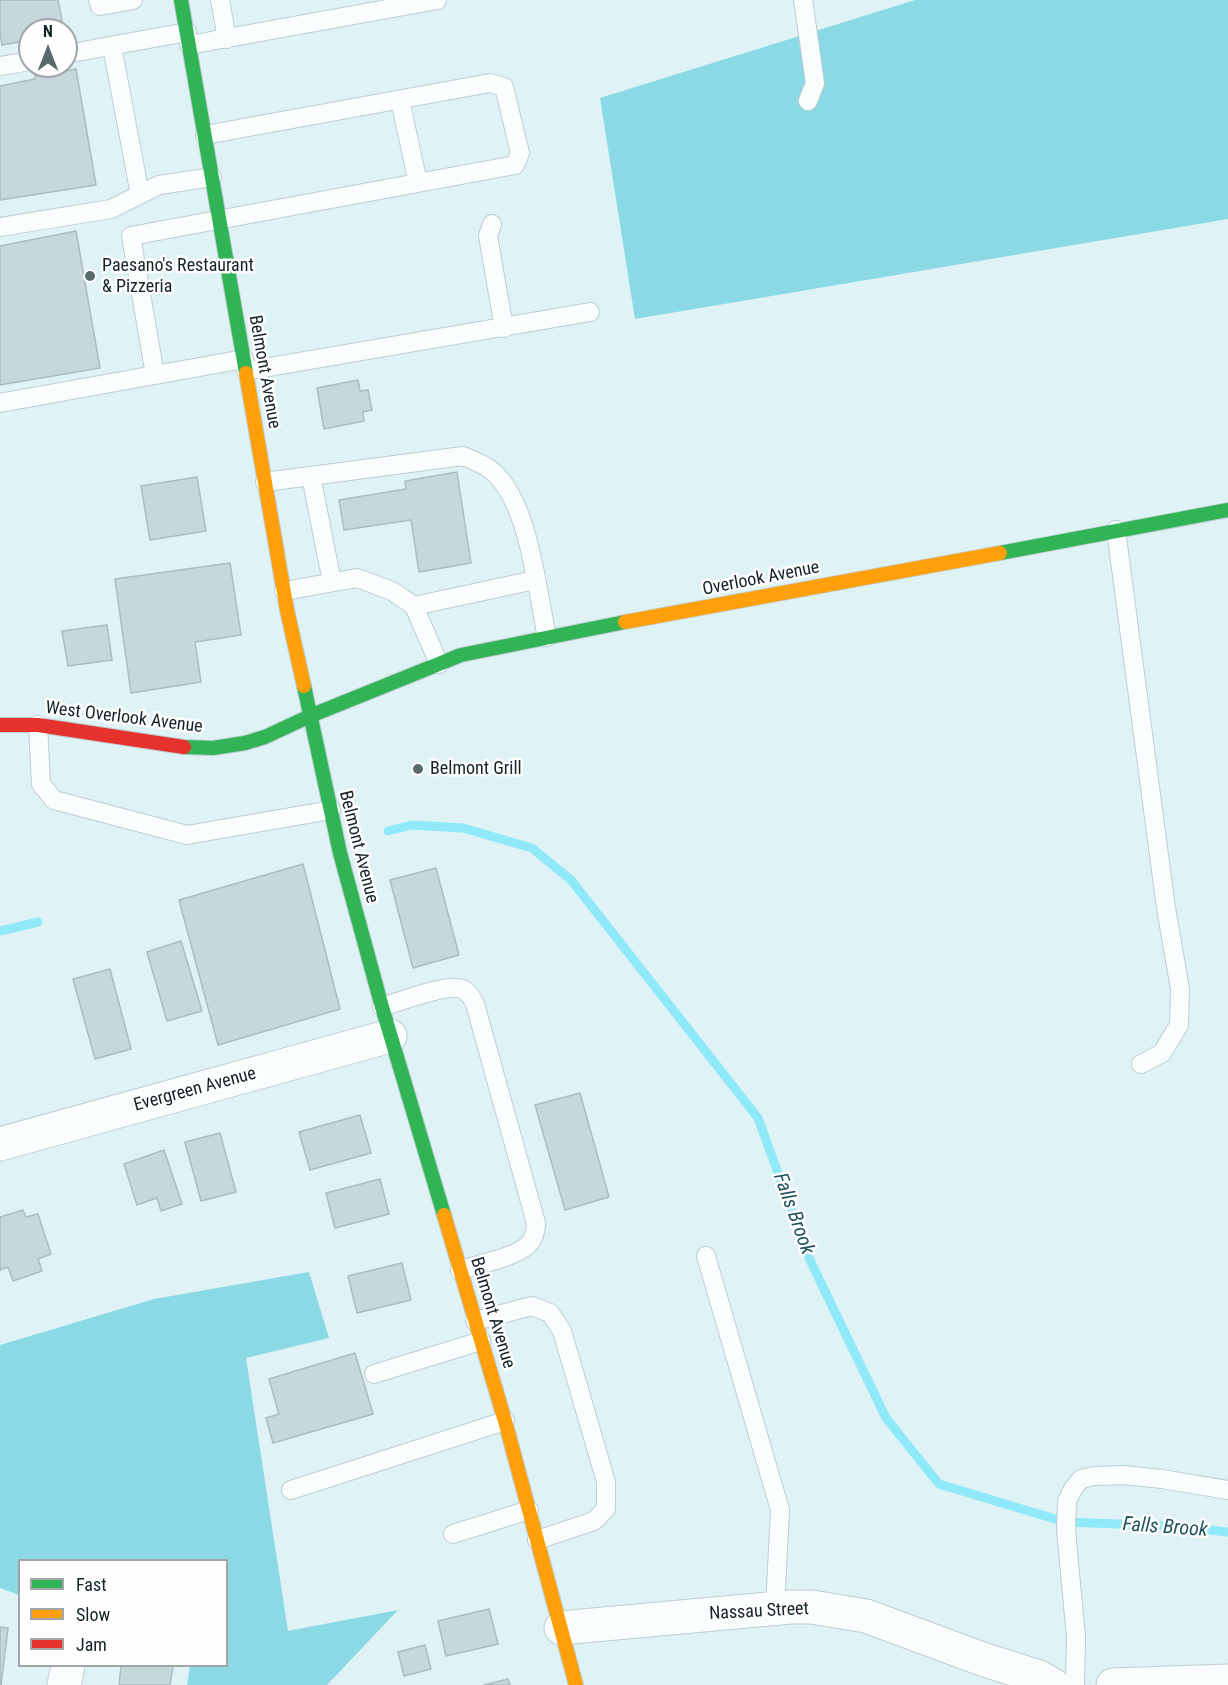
<!DOCTYPE html>
<style>
body{margin:0}
#map{position:relative;width:1228px;height:1685px;overflow:hidden;background:#dff2f5;font-family:"Roboto Condensed",sans-serif}
canvas{display:block}
.legend{position:absolute;left:18px;top:1559px;width:210px;height:108px;box-sizing:border-box;background:#fefefe;border:2px solid #a0a6a8;margin:0;padding:8px 10px;list-style:none;font-size:18px;color:#132326}
.legend li{display:flex;align-items:center;gap:12px;height:30px}
.legend b{width:30px;border:2px solid #a0a6a8}
.north{position:absolute;left:18px;top:18px;width:60px;height:60px;box-sizing:border-box;background:#fefefe;border:2px solid #a0a6a8;border-radius:50%;rotate:0deg;font-size:16px;font-weight:700;line-height:24px;text-align:center;color:#132326}
.north::after{content:'';display:block;margin:auto;width:21px;height:27px;background:#5a6b6e;clip-path:polygon(50% 0,100% 100%,50% 72%,0 100%)}
</style>
<div id="map">
<canvas width="1228" height="1685"></canvas>
<ul class="legend">
<li><b style="height:8px;background:#30b455"></b>Fast</li>
<li><b style="height:8px;background:#ff9f0a"></b>Slow</li>
<li><b style="height:8px;background:#e5322d"></b>Jam</li>
</ul>
<div class="north">N</div>
</div>
<script>
const context = document.querySelector('canvas').getContext('2d');
context.lineJoin = 'round';
function paint(path, color) { context.fillStyle = color; context.fill(path, 'evenodd'); }
function trace(path, color, width, dash) { context.strokeStyle = color; context.lineWidth = width; context.lineCap = dash ? 'butt' : 'round'; context.setLineDash(dash || []); context.stroke(path); }
function write(font, color, halo, rows, align = 'center') {
  context.font = font + ' "Roboto Condensed",sans-serif'; context.lineWidth = 5; context.setLineDash([]); context.textBaseline = 'middle'; context.strokeStyle = halo; context.fillStyle = color; for (const [text, x, y, turn = 0] of rows) {
    context.save(); context.translate(x, y); context.rotate((+turn || 0) * Math.PI / 180); context.textAlign = isNaN(turn) ? turn : align; if (halo) context.strokeText(text, 0, 0); context.fillText(text, 0, 0); context.restore();
  }
}
paint(new Path2D(`
 M915,0H1228V219L635,319L600,98Z
 M309,1272L329,1338L246,1358L288,1631L398,1610L327,1685H187L190,1666H226V1560H20L19,1595L0,1588V1345L154,1299Z`), '#8cd9e6');
trace(new Path2D(`
 M388,831L412,825L463,828L532,848L571,880L758,1118L809,1258L886,1418L939,1484L1065,1522L1172,1526L1228,1532
 M0,931L38,922`), '#90e9f8', 9);
const building = new Path2D(`
 M0,0H58L64,30H30V40L2,45L0,33Z
 M76,69L96,185L0,200V86L35,79V76Z
 M76,231L100,368L0,385V246Z
 M358,380L360,391L368,390L372,410L363,412L364,421L324,429L317,388Z
 M457,472L471,563L419,572L411,520L344,530L339,500L406,489L405,481Z
 M197,477L206,531L150,540L141,486Z
 M230,563L241,635L195,642L201,682L131,693L115,579Z
 M107,625L112,660L68,666L62,631Z
 M303,864L340,1009L218,1045L179,900Z
 M436,868L459,955L413,968L390,880Z
 M181,941L202,1011L167,1021L147,952Z
 M110,969L131,1049L95,1059L73,979Z
 M580,1093L609,1197L565,1210L535,1105Z
 M360,1115L371,1153L310,1170L299,1132Z
 M220,1133L236,1192L201,1201L185,1142Z
 M164,1150L182,1204L161,1211L157,1198L137,1205L124,1164Z
 M380,1179L389,1214L335,1228L326,1193Z
 M23,1210L26,1217L38,1214L51,1254L38,1259L42,1271L13,1281L8,1267L0,1270V1217Z
 M402,1263L411,1300L357,1313L348,1276Z
 M355,1353L373,1414L273,1443L266,1418L279,1414L269,1379Z
 M489,1609L498,1644L446,1656L438,1621Z
 M0,1627L8,1628L1,1685H0Z
 M425,1645L431,1669L404,1676L398,1652Z
 M121,1666H173L170,1685H119Z
 M508,1679L510,1685H484Z`);
paint(building, '#c7d8db');
trace(building, '#acbcbf', 1.5);
const lane = new Path2D(`
 M98,0L100,6L133,0
 M220,0L227,39
 M803,0L815,83L808,101
 M189,45L437,0
 M112,46L140,195
 M66,54L187,32
 M0,66L30,61
 M400,100L418,183
 M205,135L490,83L504,87L520,153L515,165L131,236L155,375L244,359
 M492,224L488,236L504,328
 M0,227L111,209L159,185L212,177
 M246,371L590,312
 M0,403L155,375
 M311,476L332,582
 M265,482L463,456C472,460 484,464 492,471C529,501 537,591 547,637
 M1116,530L1166,908L1180,989L1179,1025L1162,1053L1141,1064
 M284,591L357,578L392,591L414,606L439,664
 M414,606L535,580
 M38,725L41,784L54,800L187,835L331,810
 M382,1007C399,1002 442,985 458,988C467,989 471,996 475,1004L536,1223C536,1231 534,1239 528,1245C514,1258 479,1264 460,1270
 M706,1256L780,1510L775,1608
 M475,1321L532,1306L550,1313L562,1331L606,1482V1509L594,1521L537,1540
 M374,1374L481,1341
 M291,1490L505,1421
 M453,1534L529,1510
 M1075,1685L1076,1637L1066,1530L1067,1501L1073,1489L1081,1479L1094,1476L1124,1475L1162,1479L1228,1490`);
const street = new Path2D(`
 M0,1144L390,1036
 M561,1628L790,1607H812L866,1616L985,1660L1039,1677L1053,1685
 M64,1685L68,1666
 M1113,1685L1228,1681`);
const fast = new Path2D(`
 M181,0L246,373
 M1000,553L1228,510
 M304,686L340,853L382,1007L444,1215
 M184,747L213,748L245,743L265,737L310,716L461,655L625,622`);
const slow = new Path2D(`
 M246,373L287,610L304,686
 M625,622L1000,553
 M444,1215L505,1421L576,1685`);
const jam = new Path2D(`
 M0,725H38L184,747`);
trace(lane, '#bdced1', 20);
trace(street, '#bdced1', 35);
trace(fast, '#bdced1', 16);
trace(slow, '#bdced1', 16);
trace(jam, '#bdced1', 16);
trace(lane, '#fafdfe', 18);
trace(street, '#fafdfe', 33);
trace(fast, '#30b455', 14);
trace(slow, '#ff9f0a', 14);
trace(jam, '#e5322d', 14);
for (const [x, y, r, color] of [
 [90,276,6,"#5a6b6e"],
 [418,769,6,"#5a6b6e"]
]) { const dot = new Path2D(); dot.arc(x, y, r, 0, 2 * Math.PI); context.fillStyle = color; context.fill(dot); trace(dot, '#fefefe', 2); }
write('18px', '#132326', '#fefefe', [
 ["Paesano's Restaurant",102,266],
 ["& Pizzeria",102,287],
 ["Belmont Grill",430,769]
], 'left');
write('18px', '#132326', '#fefefe', [
 ["Belmont Avenue",264,372,80],
 ["Overlook Avenue",761,579,-11],
 ["West Overlook Avenue",124,718,7],
 ["Belmont Avenue",358,847,76],
 ["Evergreen Avenue",195,1090,-15],
 ["Belmont Avenue",492,1313,73],
 ["Nassau Street",759,1612,-3]
]);
write('italic 20px', '#1f535c', '#fefefe', [
 ["Falls Brook",793,1214,70],
 ["Falls Brook",1165,1528,4]
]);
</script>
